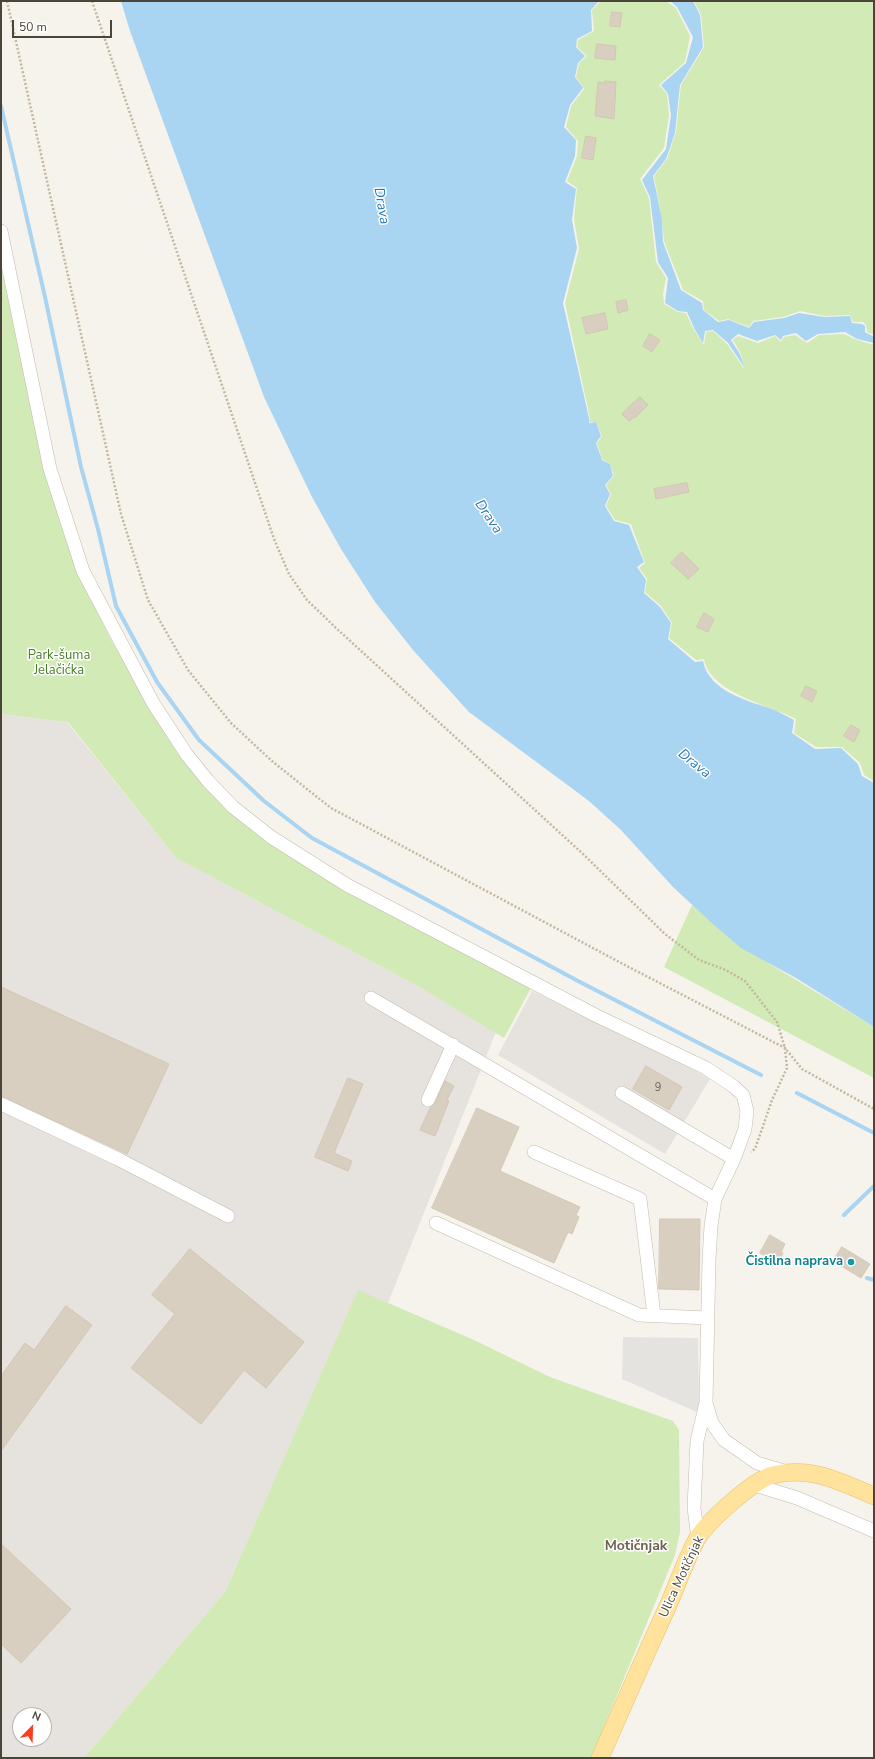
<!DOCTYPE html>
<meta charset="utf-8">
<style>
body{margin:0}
#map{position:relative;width:875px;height:1759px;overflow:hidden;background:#f6f3ec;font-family:"Nunito Sans",sans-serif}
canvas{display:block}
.frame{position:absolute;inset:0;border:2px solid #4b4439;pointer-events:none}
.north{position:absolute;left:12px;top:1707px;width:40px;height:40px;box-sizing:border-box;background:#fff;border:1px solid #b7b4b0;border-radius:50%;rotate:23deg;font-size:11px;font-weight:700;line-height:16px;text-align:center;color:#4b4439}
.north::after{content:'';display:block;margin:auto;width:14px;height:18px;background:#fc3f1d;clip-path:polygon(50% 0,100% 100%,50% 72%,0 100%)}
.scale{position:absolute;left:12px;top:20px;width:100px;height:18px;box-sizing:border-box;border:2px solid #4b4439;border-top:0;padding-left:5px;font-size:12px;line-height:14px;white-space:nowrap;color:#4b4439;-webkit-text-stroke:3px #fff;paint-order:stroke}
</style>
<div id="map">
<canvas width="875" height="1759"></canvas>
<div class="frame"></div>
<div class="north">N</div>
<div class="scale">50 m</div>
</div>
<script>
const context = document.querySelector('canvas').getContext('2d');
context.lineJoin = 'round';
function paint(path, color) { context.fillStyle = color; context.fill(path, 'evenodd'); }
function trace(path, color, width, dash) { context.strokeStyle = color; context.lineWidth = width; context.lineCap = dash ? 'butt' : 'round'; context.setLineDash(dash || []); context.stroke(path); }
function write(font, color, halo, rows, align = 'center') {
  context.font = font + ' "Nunito Sans",sans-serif'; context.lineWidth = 3; context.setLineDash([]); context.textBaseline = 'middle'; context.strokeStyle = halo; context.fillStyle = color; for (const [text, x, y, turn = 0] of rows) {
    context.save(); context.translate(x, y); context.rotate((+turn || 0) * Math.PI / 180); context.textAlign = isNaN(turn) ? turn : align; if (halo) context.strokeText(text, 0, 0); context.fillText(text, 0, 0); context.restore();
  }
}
paint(new Path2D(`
 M1,714L67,722L176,858L416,985L496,1032L388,1303L358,1291L225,1592L84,1758H1ZM20,1715H44V1739H20Z
 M532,991L688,1067L710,1079L665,1154L498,1055Z`), '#e6e2dd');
paint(new Path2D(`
 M601,1H666L676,8L690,36L685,62L659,85L667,94L669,115L664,148L640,179L649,198L656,262L666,278L663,294L664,304L678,312L686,313L694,330L704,345L706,332L713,331L728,345L744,369L741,354L733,340L738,336L758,343L775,336L781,342L784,337L795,335L807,343L819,335L844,334L857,340L874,345V781L864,775L860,763L842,747H816L794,733L796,719C769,705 710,693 704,659L696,660L669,638L672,623L661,606L645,592L647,579L639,568L645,563L631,524L615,520L606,506L611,494L606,485L614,476L610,464L602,459L597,443L602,436L596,422H589L590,418L565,303L579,249L574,219L577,188L567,181L577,156L578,141L566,127L571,106L584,89L576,77L579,63L587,56L577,47L578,40L594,31L592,10Z
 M694,1H874V335L867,332L866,325L863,322H853L850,315L824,316L800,311L783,317L753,321L749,327L728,319L719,321L704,310L703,301L683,290L664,241L662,219L654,176L667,159L676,132L681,85L704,47L701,15Z
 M1,238L59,520L82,581L111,640L146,700L234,812L531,988L504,1038L416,985L176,858L68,722L1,714Z
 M692,905L768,963L874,1027V1078L664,967Z
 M358,1290L474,1340L550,1377L673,1421L679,1430L680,1532L675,1555L591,1758H84L225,1592Z`), '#d2eab5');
paint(new Path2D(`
 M623,1337L698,1338L699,1413L622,1379Z`), '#e5e3e0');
paint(new Path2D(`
 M121,1H599L591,10L592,31L577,39L576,47L585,56L578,63L575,77L583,88L570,105L564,127L576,140L575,156L565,182L576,189L572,220L577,248L563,303L589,418V423L596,422L601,436L596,443L602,460L610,464L613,476L605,485L610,494L605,506L614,521L629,525L644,562L637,567L646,580L644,593L660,607L671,623L668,639L695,662L703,661C709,692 749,701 775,710C781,713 788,717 794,720L792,733L815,749L841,748L858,764L862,776L874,783V1027L796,978L741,948L713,924L674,888L621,830L589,801L469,712L413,650L375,602L341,549L312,497L264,397L130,31Z
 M670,1H693L700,15L703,47L680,85L675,133L666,159L653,176L662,219L663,242L681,290L702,303L703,310L718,322L729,320L749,328L754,322L784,318L799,313L824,317L850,316L852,323L862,324L865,326V332L874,337V343L857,339L845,332L818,334L806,341L796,333L783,336L781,340L775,335L757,341L738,334L731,340L740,354L744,367L728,343L713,330L705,331L703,343L695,330L687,312L678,311L665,303L668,278L658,262L650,197L642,180L666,149L671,115L668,94L661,85L686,63L693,37L677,7Z`), '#a9d4f2');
trace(new Path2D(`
 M1,106L45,297L81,467L98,529L116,606L157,682L199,740L264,801L312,838L578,981L761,1075
 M797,1093L874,1133
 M844,1215L874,1186
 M867,1278L874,1280`), '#a9d4f2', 4);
const building = new Path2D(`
 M612,12L622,13L620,27L610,26Z
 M597,44L616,46L615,60L595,58Z
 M605,81L616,82L614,119L595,116L598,82L605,83Z
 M586,136L596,138L593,160L582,158Z
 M626,300L628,310L618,313L616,302Z
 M605,313L608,329L586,334L582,318Z
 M650,334L660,340L652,352L643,346Z
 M640,397L648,405L635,418L634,417L629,421L622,414Z
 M687,483L689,492L656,499L654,489Z
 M682,552L699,569L688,579L671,563Z
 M704,613L714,619L708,632L697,627Z
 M806,686L817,691L812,702L801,696Z
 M851,725L860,730L854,742L844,736Z
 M1,987L169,1064L127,1154L1,1096Z
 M646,1066L682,1087L669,1110L633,1089Z
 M348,1078L363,1084L334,1153L352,1161L348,1171L315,1157Z
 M445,1081L454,1086L447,1100L449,1101L435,1136L420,1130L430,1108L435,1103Z
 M477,1108L519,1127L500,1171L580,1207L576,1215L579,1217L572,1234L568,1232L554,1263L432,1208Z
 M660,1219H700L699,1290L659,1289Z
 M770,1235L785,1244L781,1252L783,1253L778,1263L760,1253Z
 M842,1247L870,1264L861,1278L833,1261Z
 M190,1249L304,1342L266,1388L244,1370L201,1424L131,1368L175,1314L152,1295Z
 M66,1306L92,1325L1,1451V1376L25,1343L34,1350Z
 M1,1544L71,1609L21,1663L1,1644Z`);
paint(building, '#d8cfc1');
trace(building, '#d3c7b4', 1);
const minor = new Path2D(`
 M1,231L50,469L83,571L153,703L187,755L208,781L233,807L271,837L347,885L595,1015L706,1068L733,1086L743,1095L747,1111L745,1129L734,1159L715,1199L711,1226L709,1259L706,1403L712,1423L724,1440L757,1463L787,1472
 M371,998L715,1199
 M622,1093L734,1159
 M428,1100L453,1045
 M1,1104L118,1159L228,1216
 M534,1152L640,1199L654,1315
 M436,1223L639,1315L708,1318
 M755,1485L797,1498L874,1531
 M698,1538L694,1508L697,1441L706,1403`);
const major = new Path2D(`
 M600,1758C622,1708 644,1658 667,1608C677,1586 685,1561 697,1539C707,1522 753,1480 773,1475C812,1466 839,1481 874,1496`);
trace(minor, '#c2bbae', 14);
trace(major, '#e6c16a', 18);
trace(new Path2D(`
 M7,1L121,514L148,600L188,670L231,723L273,762L331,808L621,963L785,1048L802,1069L874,1109
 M92,1L274,539L289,574L307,600L336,628L583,854L665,934L699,960L726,970L745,981L777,1022L785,1048L787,1068L772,1100L755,1149L751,1152`), '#c4b79f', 2.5, [2, 2]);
trace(minor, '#fff', 13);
trace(major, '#ffe39c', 17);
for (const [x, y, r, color] of [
 [851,1262,4,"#0f9aa8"]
]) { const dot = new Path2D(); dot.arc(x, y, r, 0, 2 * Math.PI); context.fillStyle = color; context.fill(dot); trace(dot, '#fff', 1.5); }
write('11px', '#6e675b', null, [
 ["9",658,1088]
]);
write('13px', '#4a7f2a', '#fff', [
 ["Park-šuma",59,656],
 ["Jelačićka",59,671]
]);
write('bold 13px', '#0d838f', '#fff', [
 ["Čistilna naprava",843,1262]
], 'right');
write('13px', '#4b4439', '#fff', [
 ["Ulica Motičnjak",682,1577,-65]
]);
write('italic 14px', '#2e7ab2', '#fff', [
 ["Drava",381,206,80],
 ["Drava",488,517,56],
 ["Drava",694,764,39]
]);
write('bold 14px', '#6e6250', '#fff', [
 ["Motičnjak",636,1547]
]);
</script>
